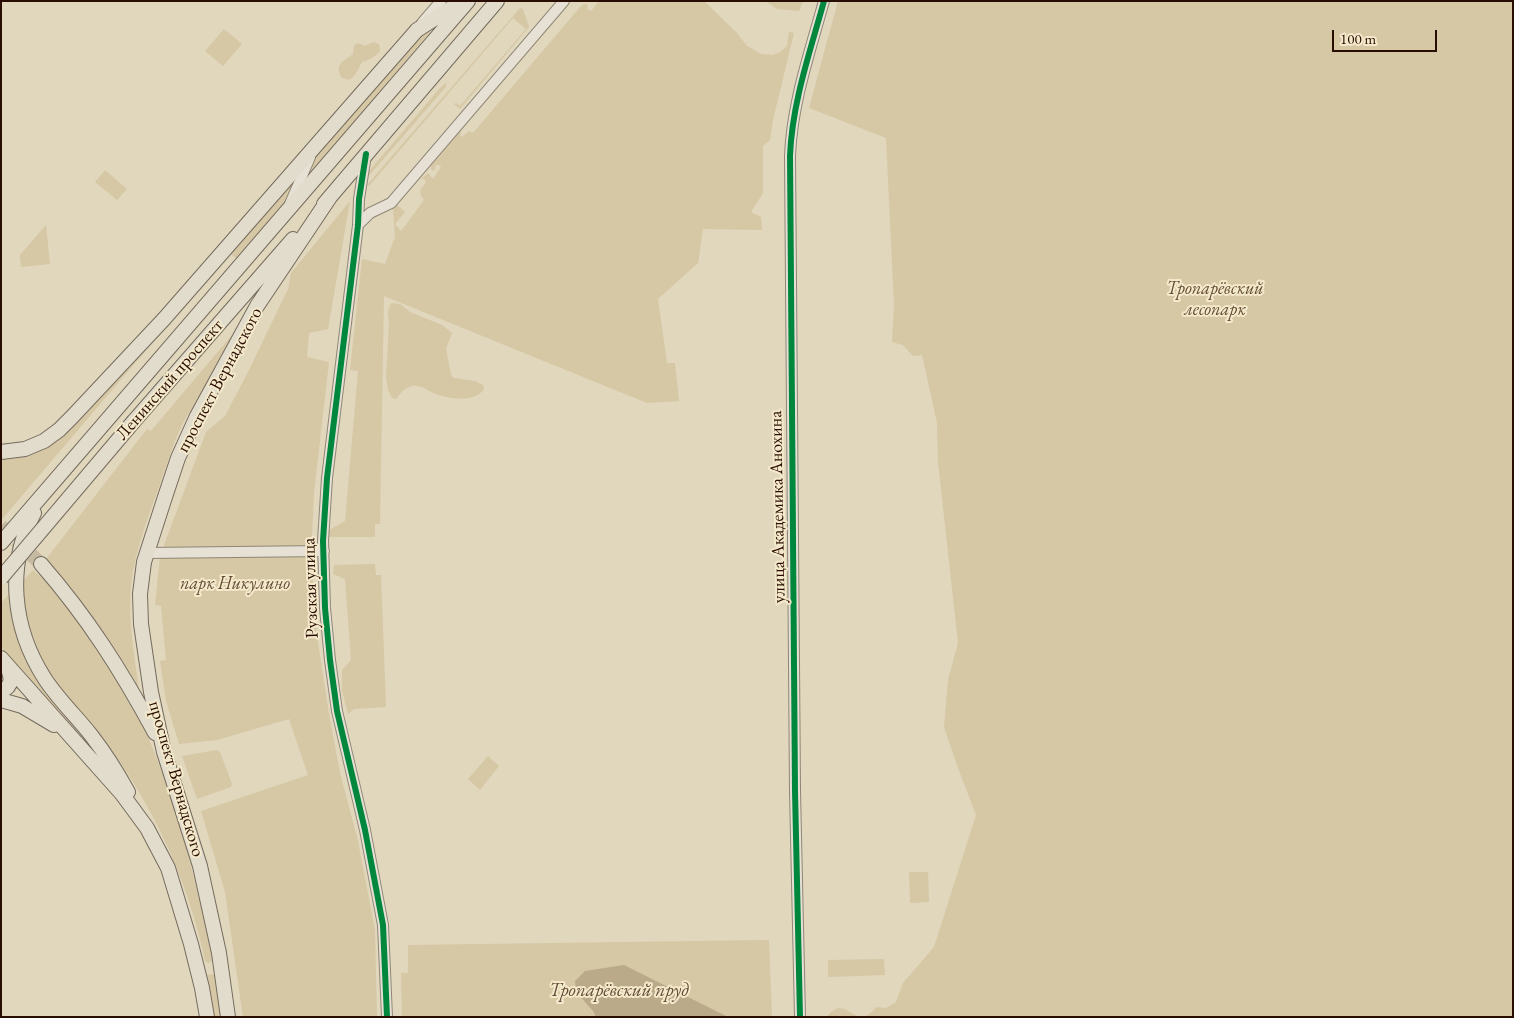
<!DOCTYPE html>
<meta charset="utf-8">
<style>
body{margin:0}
#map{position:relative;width:1514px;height:1018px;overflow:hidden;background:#e0d7bd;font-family:"EB Garamond",serif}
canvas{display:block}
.frame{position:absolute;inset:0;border:2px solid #2a0d02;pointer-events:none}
.scale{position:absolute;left:1332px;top:30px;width:105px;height:22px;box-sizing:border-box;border:2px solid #2a0d02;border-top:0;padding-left:6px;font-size:15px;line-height:18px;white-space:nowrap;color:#2a0d02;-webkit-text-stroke:4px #f4eacb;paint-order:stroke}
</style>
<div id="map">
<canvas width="1514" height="1018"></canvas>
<div class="frame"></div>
<div class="scale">100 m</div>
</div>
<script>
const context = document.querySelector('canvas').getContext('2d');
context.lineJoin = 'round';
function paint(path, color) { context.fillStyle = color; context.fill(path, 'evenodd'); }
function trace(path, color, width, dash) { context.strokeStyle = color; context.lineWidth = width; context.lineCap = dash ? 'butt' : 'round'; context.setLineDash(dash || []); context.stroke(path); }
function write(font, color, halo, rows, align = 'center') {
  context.font = font + ' "EB Garamond",serif'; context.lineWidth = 4; context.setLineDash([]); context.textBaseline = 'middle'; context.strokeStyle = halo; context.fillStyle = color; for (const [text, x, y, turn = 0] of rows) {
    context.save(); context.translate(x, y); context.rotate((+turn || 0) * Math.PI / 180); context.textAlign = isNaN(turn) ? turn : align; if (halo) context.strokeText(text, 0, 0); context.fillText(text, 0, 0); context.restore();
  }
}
paint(new Path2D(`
 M599,1H704L737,33L747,46L761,54L773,55L780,52L787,46L789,32L794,33L773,120L770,140L763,146V193L751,212L761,217L762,230L703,229L698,263L658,299L667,363H675L679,401L647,403L384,296L380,524H375V537H329V530L345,521L358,371L350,370L362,259L385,264L395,237L393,209L397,205L405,212L395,224L401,231L424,200L421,196L420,190L426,182L424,179H421L428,173L433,179L441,167L439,165H436L434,171L431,169V166L461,130L460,135L462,137L469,131L473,133L580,7L584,4L588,5L587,9L591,11Z
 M765,1H803L799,11L777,9Z
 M838,1H1513V1017H827C841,997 851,1018 863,1017C868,1016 873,1011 876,1007L886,1008L896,1002L903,983L934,947L976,815L958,768L944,727L948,680L958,643L938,462L937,423L922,355L913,356L903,345L892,342L894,305L886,138L809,108Z
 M520,8L523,9L529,27L460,109L454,104L456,103L460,106L526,29L513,18L369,186L367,185Z
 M441,19L304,181L316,153L416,35Z
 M224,29L242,44L223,66L205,51Z
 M373,42L379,44L380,51C375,57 369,60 362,62C358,69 357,75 349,80L342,78C333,65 344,61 353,54L354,45L358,43L365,46Z
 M447,82L445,88L365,180L370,170L440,88Z
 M304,163L284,204L236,258L227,251Z
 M105,170L127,189L117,200L95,182Z
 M350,201L328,329L309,333L307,357L329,362L314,493L311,556L317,636L329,714L340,773L358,841L375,930L377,1017H243L225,892L201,811L308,775L289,719L217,740L179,744L166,701L160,661L166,660L161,606L155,605L160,556L206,432L225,416L249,370L288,289L291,273Z
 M46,225L50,264L21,267L20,255Z
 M391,303L400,304L410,312L442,325L452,333L446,349L451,375L454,378L475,381L483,385L484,389C475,403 449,399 436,394C426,390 418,382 407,388C402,390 399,396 396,399L392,398L388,390L386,377L389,324L388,311Z
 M171,321L3,518L1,517V458H17L31,453Z
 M232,335L234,337L197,403C179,422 172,451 163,475C151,511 135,547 131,585C128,620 134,655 139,688C113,642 79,601 46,559L147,429L151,431Z
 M375,564L376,575H381L386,707L354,709L348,714L342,691V670L351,660L345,579L333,574L334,565Z
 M33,570C61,593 83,625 102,655C113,672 125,689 134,707C151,740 163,774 174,809C190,859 203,909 212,960L209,963L205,961C191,893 164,830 126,771C112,750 96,730 80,711C70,700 59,688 51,675C34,647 24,615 22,582Z
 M11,592C15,618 22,653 35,676C48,701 70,721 87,743L1,647V603Z
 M217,750L220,752L232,784L231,787L197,799L182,756Z
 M488,756L499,766L480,790L468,779Z
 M909,872H928L929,902L910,903Z
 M769,940L772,1017H402L401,973H408V945Z
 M884,959L885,975L828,977V960Z
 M215,974L221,1017H213L207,975Z`), '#d6c7a5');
paint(new Path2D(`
 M624,965L728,1017H596L593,1011L576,992L575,981L585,971Z`), '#bbaa8a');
trace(new Path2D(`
 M1,526L41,564`), '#c5b9a1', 14, [14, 7]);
const minor = new Path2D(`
 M422,23L441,1
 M366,155L359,199L358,225L327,478L323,541L325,608L330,660L337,711L365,830L383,925L387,1017
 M290,204L310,157
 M358,225L370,213L391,203L564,1
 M147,553L324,551
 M800,1017L795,791L790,156C792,103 810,52 824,1`);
const major = new Path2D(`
 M324,204L497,1
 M134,421L293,239
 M1,452L25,449L44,441L59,430L72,417L164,319L417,30L462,1
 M34,513C6,566 12,628 45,679C58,699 76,716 91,735C105,753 117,772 128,792
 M1,543L468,1
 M41,564C88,618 121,670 155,733
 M1,658L122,794L147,828L168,868L191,944L202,988L207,1017
 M1,691C13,687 12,677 7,667
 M1,700L22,706L54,725
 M228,1017L219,953L200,866L164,752L151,692L141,624L140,594L144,562L165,497L178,458L197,416L257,306L330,197`);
trace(minor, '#8f8676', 12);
trace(major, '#756b5d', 16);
trace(minor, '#e6e1d4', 10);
trace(major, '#e2dccd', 14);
const majorBridge = new Path2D(`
 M1,578L134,421`);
trace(majorBridge, '#756b5d', 16, []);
trace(majorBridge, '#e2dccd', 14);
trace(new Path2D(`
 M366,154L359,199L358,225L327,478L323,541L325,608L330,660L337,711L365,830L383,925L387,1017
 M800,1017L795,791L790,156C792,103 810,52 824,1`), '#00873e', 6);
write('italic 18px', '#634a34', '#f4eacb', [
 ["Тропарёвский",1215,289],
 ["лесопарк",1215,310],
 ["парк Никулино",235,584]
]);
write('18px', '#2a0d02', '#f4eacb', [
 ["Ленинский проспект",170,380,-49],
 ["проспект Вернадского",220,380,-62],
 ["улица Академика Анохина",778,507,-91],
 ["Рузская улица",311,588,-92],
 ["проспект Вернадского",176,779,74]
]);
write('italic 19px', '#644b35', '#f4eacb', [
 ["Тропарёвский пруд",619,991]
]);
</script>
